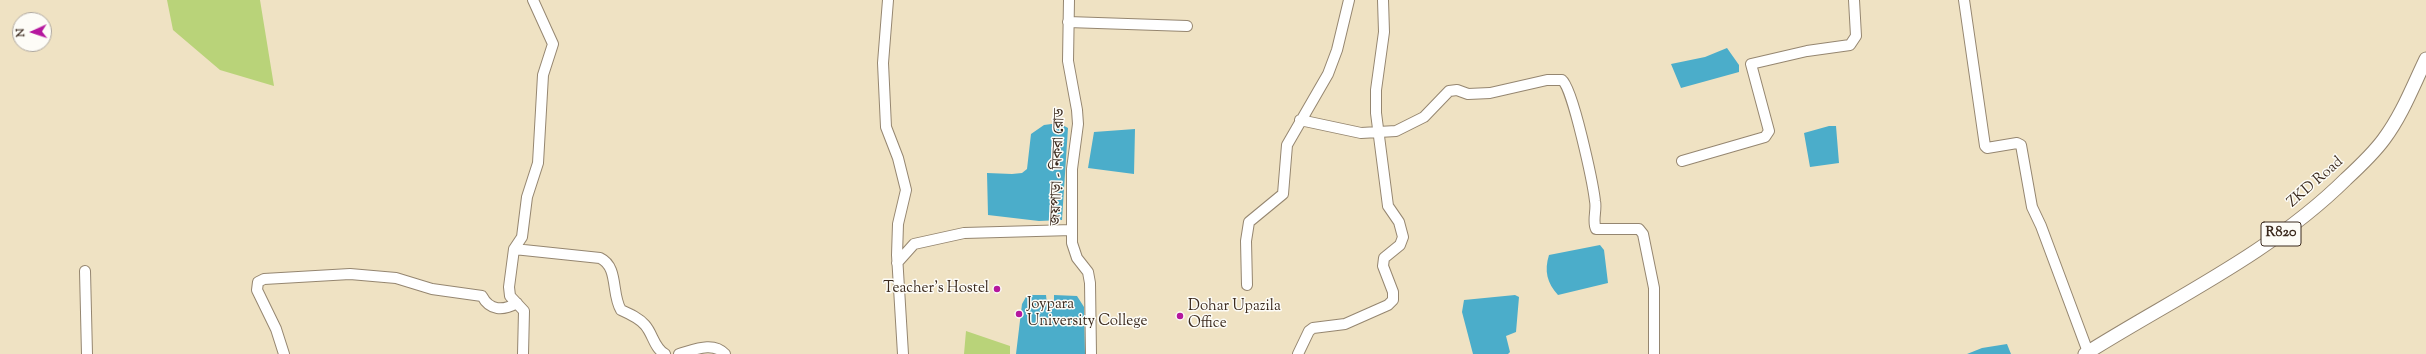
<!DOCTYPE html>
<meta charset="utf-8">
<style>
body{margin:0}
#map{position:relative;width:2426px;height:354px;overflow:hidden;background:#efe2c3;font-family:"Sorts Mill Goudy",serif}
canvas{display:block}
.north{position:absolute;left:12px;top:12px;width:40px;height:40px;box-sizing:border-box;background:#fdfcf7;border:1px solid #afa8a0;border-radius:50%;rotate:267deg;font-size:11px;font-weight:700;line-height:16px;text-align:center;color:#3b2a1e}
.north::after{content:'';display:block;margin:auto;width:14px;height:18px;background:#b5179e;clip-path:polygon(50% 0,100% 100%,50% 72%,0 100%)}
</style>
<div id="map">
<canvas width="2426" height="354"></canvas>
<div class="north">N</div>
</div>
<script>
const context = document.querySelector('canvas').getContext('2d');
context.lineJoin = 'round';
function paint(path, color) { context.fillStyle = color; context.fill(path, 'evenodd'); }
function trace(path, color, width, dash) { context.strokeStyle = color; context.lineWidth = width; context.lineCap = dash ? 'butt' : 'round'; context.setLineDash(dash || []); context.stroke(path); }
function write(font, color, halo, rows, align = 'center') {
  context.font = font + ' "Sorts Mill Goudy","Noto Serif Bengali",serif'; context.lineWidth = 3; context.setLineDash([]); context.textBaseline = 'middle'; context.strokeStyle = halo; context.fillStyle = color; for (const [text, x, y, turn = 0] of rows) {
    context.save(); context.translate(x, y); context.rotate((+turn || 0) * Math.PI / 180); context.textAlign = isNaN(turn) ? turn : align; if (halo) context.strokeText(text, 0, 0); context.fillText(text, 0, 0); context.restore();
  }
}
paint(new Path2D(`
 M167,0H260L274,86L220,70L173,30Z
 M966,331L1010,346V354H964Z`), '#b9d379');
paint(new Path2D(`
 M1727,48L1739,65V72L1681,88L1671,64L1705,57Z
 M1059,123L1068,128L1062,220L1039,221L988,215L987,173L1012,174L1022,173L1027,169L1031,134L1044,125Z
 M1829,126H1836L1839,163L1810,167L1804,133Z
 M1135,129L1134,174L1088,168L1094,132Z
 M1600,245L1604,250L1608,283L1558,295C1547,283 1544,271 1549,255Z
 M1027,295H1046L1047,304L1054,303V295L1077,296L1084,307L1085,354H1016L1022,304Z
 M1515,295L1519,297L1516,332L1506,336L1510,352L1508,354H1473L1462,312L1464,300Z
 M2007,344L2011,354H1967L1982,348Z`), '#4badca');
const minor = new Path2D(`
 M888,0L883,63L886,127L898,158L906,190L898,224L897,255L903,354
 M1069,0L1068,61L1077,110L1078,124L1072,169V243L1077,258L1088,272L1090,283L1091,354
 M1964,0L1985,146L1987,148L2017,143L2021,145L2032,207L2041,226L2088,352
 M1068,22L1187,26
 M1300,120L1361,133L1396,131L1424,117L1449,91L1457,90L1468,94L1490,93L1547,80H1562C1573,88 1593,184 1595,201C1597,210 1592,221 1596,229H1639L1643,234L1654,288V354
 M1682,161L1765,137L1769,131L1751,64L1807,51L1850,45L1856,36L1854,0
 M514,249L600,258C619,267 611,294 621,310C630,314 639,318 645,325C653,334 654,348 665,354
 M897,263L914,244L964,233L1072,230
 M85,271L87,354
 M1247,285L1246,241L1249,222L1283,194L1287,145L1328,74L1337,50L1349,0
 M284,354L276,329L257,290L258,282L264,279L350,274L396,278L432,289L482,296C490,311 503,311 517,303
 M523,354L524,311L510,296L509,287L514,249L522,237L527,197L538,163L543,75L553,44L533,0
 M679,354C694,350 713,341 725,354
 M1298,354L1309,331L1313,328L1345,324L1388,305L1393,300V292L1383,266L1384,258L1400,245L1403,237L1399,222L1388,206L1376,113V90L1384,32L1383,0`);
const major = new Path2D(`
 M2085,354C2174,298 2270,254 2346,179C2359,167 2373,154 2384,139C2402,115 2413,86 2426,59`);
trace(minor, '#958670', 12);
trace(major, '#958670', 15);
trace(minor, '#fff', 10);
trace(major, '#fff', 13);
for (const [x, y, r, color] of [
 [997,289,4,"#b5179e"],
 [1019,314,4,"#b5179e"],
 [1180,316,4,"#b5179e"]
]) { const dot = new Path2D(); dot.arc(x, y, r, 0, 2 * Math.PI); context.fillStyle = color; context.fill(dot); trace(dot, '#fdfcf7', 1.5); }
for (const [x, y, w] of [
 [2281,234,40]
]) { const box = new Path2D(); box.roundRect(x - w / 2, y - 12, w, 24, 3); context.fillStyle = '#fdfcf7'; context.fill(box); trace(box, '#3b2a1e', 1); }
write('bold 14px', '#3b2a1e', null, [
 ["R820",2281,234]
]);
write('15px', '#3b2a1e', '#fdfcf7', [
 ["জয়পাড়া - নিকরা রোড",1059,167,-88],
 ["ZKD Road",2316,183,-41]
]);
write('15px', '#3b2a1e', '#fdfcf7', [
 ["Teacher's Hostel",989,289,"right"],
 ["Joypara",1027,305],
 ["University College",1027,322],
 ["Dohar Upazila",1188,307],
 ["Office",1188,324]
], 'left');
</script>
